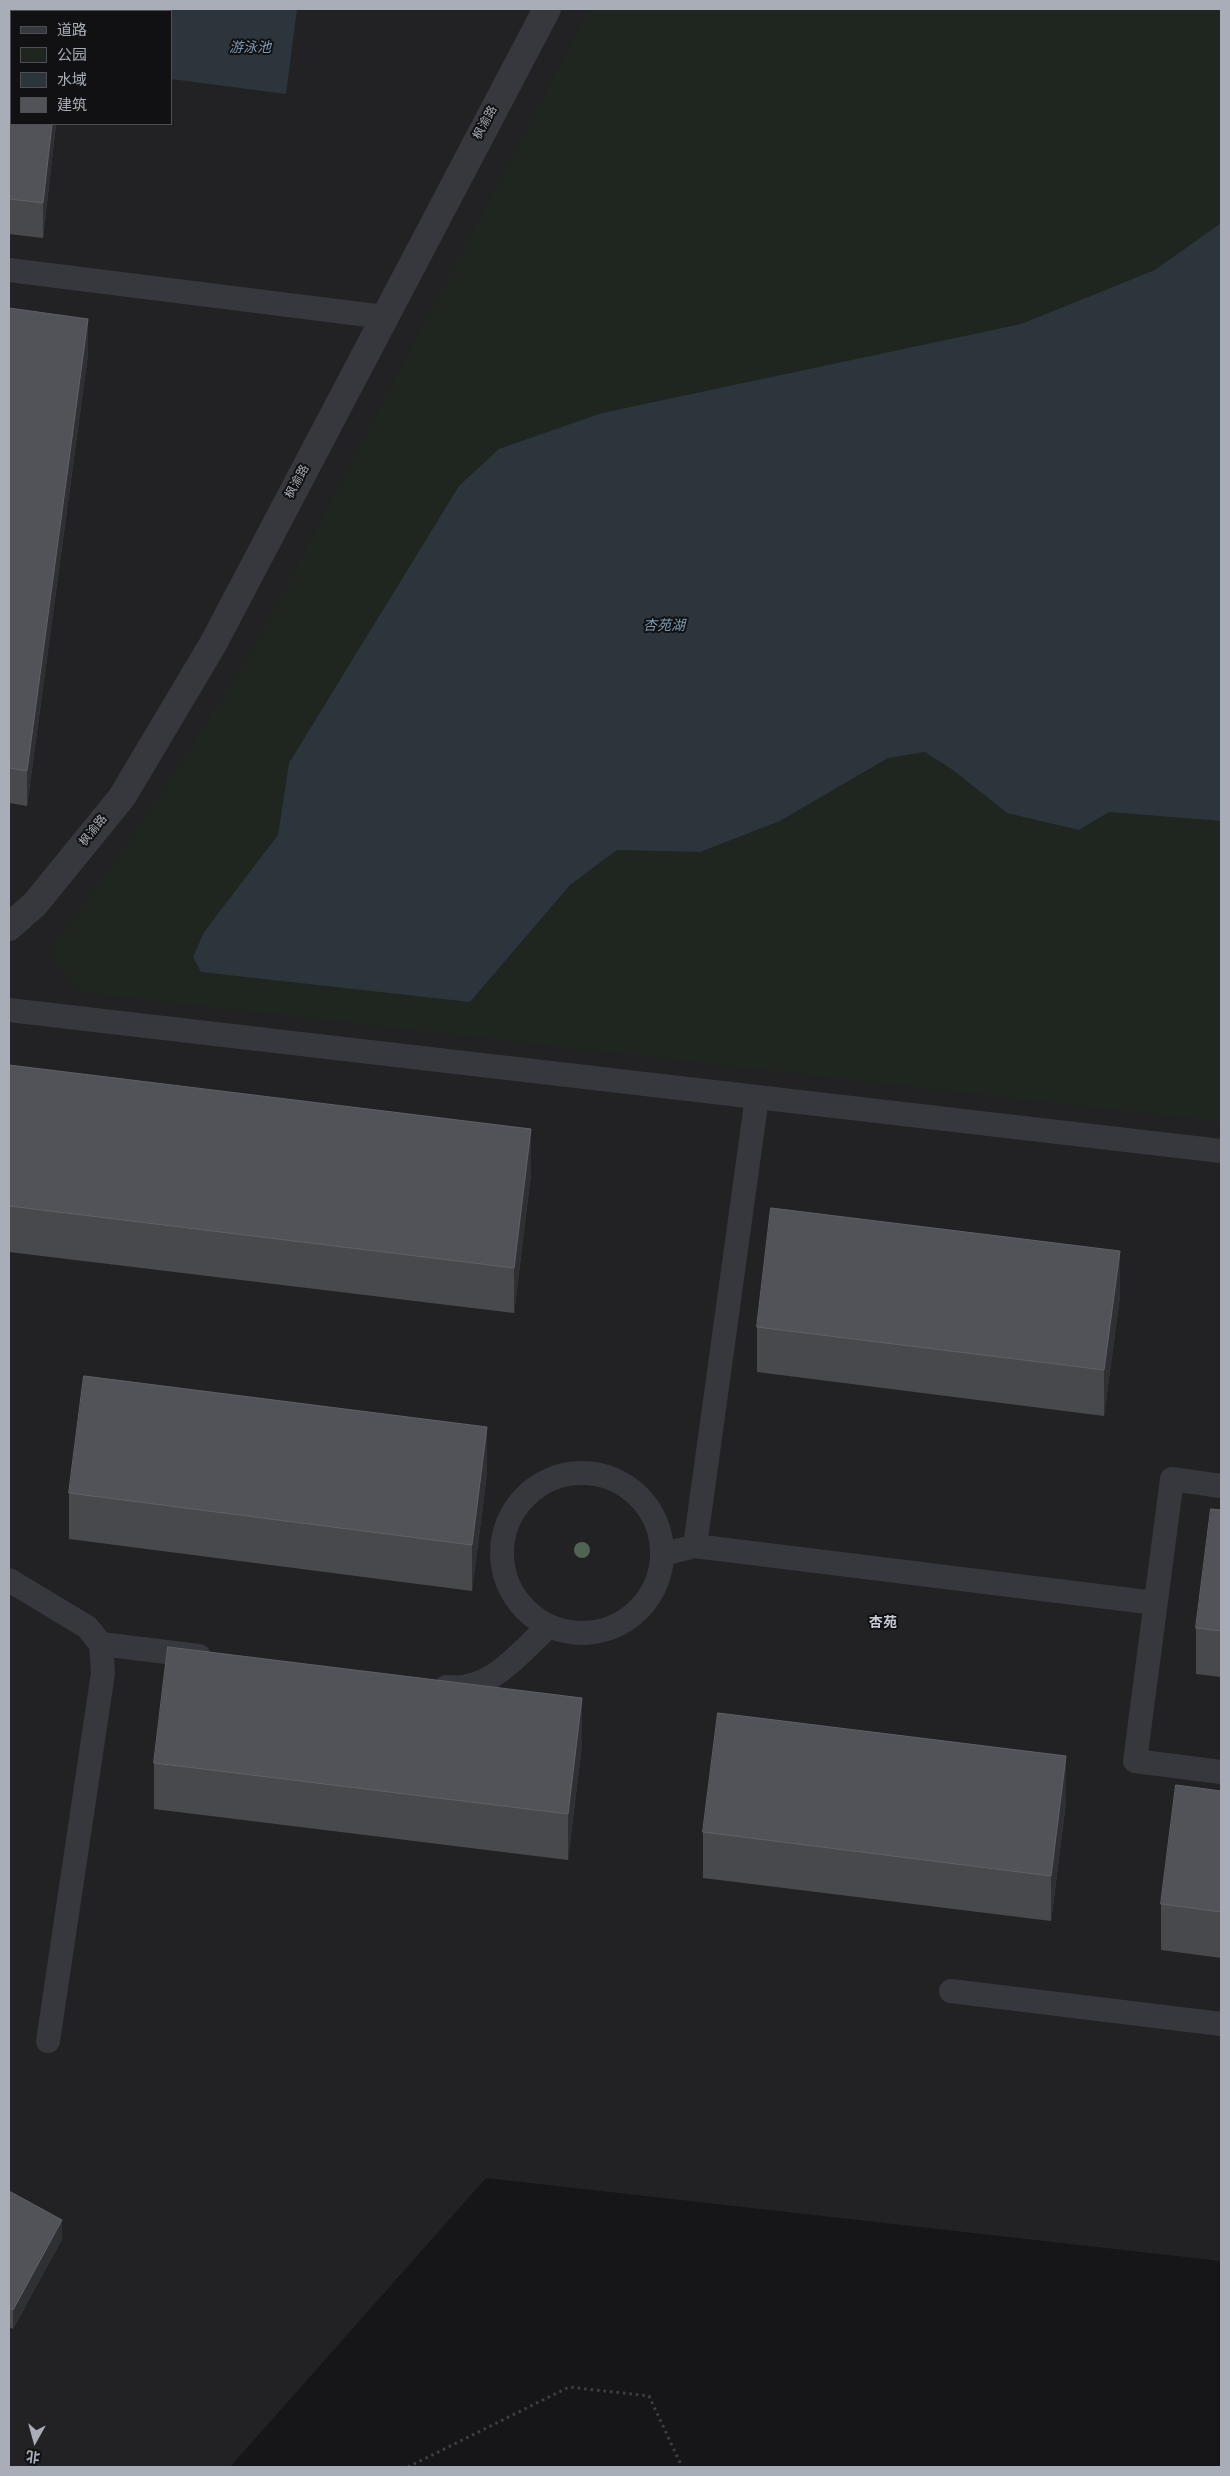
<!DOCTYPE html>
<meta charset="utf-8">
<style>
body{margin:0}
#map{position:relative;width:1230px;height:2476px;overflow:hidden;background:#161618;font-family:"Source Sans 3","Noto Sans SC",sans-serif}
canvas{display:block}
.frame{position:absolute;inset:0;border:10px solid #a8adb8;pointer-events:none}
.legend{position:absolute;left:10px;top:10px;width:162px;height:115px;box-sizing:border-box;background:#111113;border:1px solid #4d4f55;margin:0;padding:6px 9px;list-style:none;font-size:15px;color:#a8adb8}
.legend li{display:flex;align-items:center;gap:10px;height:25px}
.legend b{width:25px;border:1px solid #4d4f55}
.north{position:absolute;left:10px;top:2416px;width:50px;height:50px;-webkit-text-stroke:4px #111113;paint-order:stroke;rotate:187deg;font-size:14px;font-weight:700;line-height:20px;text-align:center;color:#a8adb8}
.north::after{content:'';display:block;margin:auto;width:18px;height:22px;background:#a8adb8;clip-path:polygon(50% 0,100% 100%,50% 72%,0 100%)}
</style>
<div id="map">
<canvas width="1230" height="2476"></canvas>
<div class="frame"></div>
<ul class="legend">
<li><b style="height:6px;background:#37383d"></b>道路</li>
<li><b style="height:14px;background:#1e261f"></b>公园</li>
<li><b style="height:14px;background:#2c353c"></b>水域</li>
<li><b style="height:14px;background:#525359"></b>建筑</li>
</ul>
<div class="north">北</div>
</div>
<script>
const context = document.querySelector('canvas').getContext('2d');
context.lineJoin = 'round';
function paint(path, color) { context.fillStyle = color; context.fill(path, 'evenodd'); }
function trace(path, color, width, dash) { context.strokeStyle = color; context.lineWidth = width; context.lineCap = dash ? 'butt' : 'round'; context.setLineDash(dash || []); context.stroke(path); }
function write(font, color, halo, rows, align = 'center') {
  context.font = font + ' "Source Sans 3","Noto Sans SC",sans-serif'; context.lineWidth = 4; context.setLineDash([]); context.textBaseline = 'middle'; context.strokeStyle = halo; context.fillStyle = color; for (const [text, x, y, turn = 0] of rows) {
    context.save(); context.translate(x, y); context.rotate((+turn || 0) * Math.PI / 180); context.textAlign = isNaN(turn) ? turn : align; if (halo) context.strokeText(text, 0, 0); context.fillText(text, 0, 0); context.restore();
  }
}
paint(new Path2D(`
 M9,9H1221V2261L486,2178L230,2467H9ZM11,11H171V124H11Z`), '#222225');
paint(new Path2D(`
 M590,9H1221V223L1155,270L1021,324L602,413L459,486L289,762L278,835L204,932L470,1002L570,885L617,850L700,852L780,821L888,758L926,752L953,770L1079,830L1109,812L1221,821V1122L80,992L50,953L153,806L252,652Z`), '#1e261f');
paint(new Path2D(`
 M9,9H297L286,94L171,79V11H11V58H9Z
 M1221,223V821L1109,812L1079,830L1007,813L953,770L925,752L888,758L780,821L700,852L617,850L570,885L470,1002L201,972L193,957L204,932L278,835L289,763L459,486L499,449L602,413L1021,324L1155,270Z`), '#2c353c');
trace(new Path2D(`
 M408,2467L569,2387L649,2396L682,2467`), '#3d3f44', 3, [2.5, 4]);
trace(new Path2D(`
 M9,270L384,317
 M9,1010L1221,1151
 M502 1553a80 80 0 1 1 160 0a80 80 0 1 1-160 0Z
 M1221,1486L1172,1479L1135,1761L1221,1772
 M695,1546L757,1097
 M664,1554L695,1546L1155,1603
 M9,1580L87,1627L101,1644L103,1673L48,2041
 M101,1644L199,1656
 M446,1687C491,1692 518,1654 549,1626
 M951,1991L1221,2024`), '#37383d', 24);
trace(new Path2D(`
 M9,927L35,904L122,797L213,644L547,9`), '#37383d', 28);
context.fillStyle = '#506452';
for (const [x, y] of [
 [582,1550]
]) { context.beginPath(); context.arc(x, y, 8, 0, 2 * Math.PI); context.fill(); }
paint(new Path2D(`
 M9,79L11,124H56L43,238L9,234Z
 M9,308L88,354L27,806L9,803Z
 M9,1065L531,1174L514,1313L9,1252Z
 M1120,1296L1104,1416L757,1372V1327Z
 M487,1473L472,1591L69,1539V1493Z
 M1221,1510V1677L1196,1674V1628Z
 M582,1744L568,1860L154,1809V1763Z
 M1221,1791V1958L1161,1950V1904Z
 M1066,1802L1051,1921L703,1878V1832Z
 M9,2191L62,2239L13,2329L9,2327Z`), '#47494d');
paint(new Path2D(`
 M52,124H56L43,238V203Z
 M88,319V354L27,806V771Z
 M531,1129V1174L514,1313V1268Z
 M1120,1251V1296L1104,1416V1370Z
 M487,1427V1473L472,1591V1545Z
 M582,1698V1744L568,1860V1814Z
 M1066,1756V1802L1051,1921V1876Z
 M62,2220V2239L13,2329V2310Z`), '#2f3033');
const building = new Path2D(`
 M9,79H11V124H52L43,203L9,199Z
 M9,308L88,319L27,771L9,768Z
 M9,1065L531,1129L514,1268L9,1206Z
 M771,1208L1120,1251L1104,1370L757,1327Z
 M84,1376L487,1427L472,1545L69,1493Z
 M1211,1509L1221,1510V1631L1196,1628Z
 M168,1647L582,1698L568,1814L154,1763Z
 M718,1713L1066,1756L1051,1876L703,1832Z
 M1176,1785L1221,1791V1912L1161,1904Z
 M9,2191L62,2220L13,2310L9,2308Z`);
paint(building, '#525359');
trace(building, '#5f6168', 1);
write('12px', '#a8adb8', '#111113', [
 ["枫渝路",486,123,-62],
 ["枫渝路",298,482,-62],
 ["枫渝路",94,831,-51]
]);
write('italic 14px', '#7f9bb3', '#111113', [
 ["游泳池",250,49],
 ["杏苑湖",664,627]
]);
write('bold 14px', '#c9ccd4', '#111113', [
 ["杏苑",883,1624]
]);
</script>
